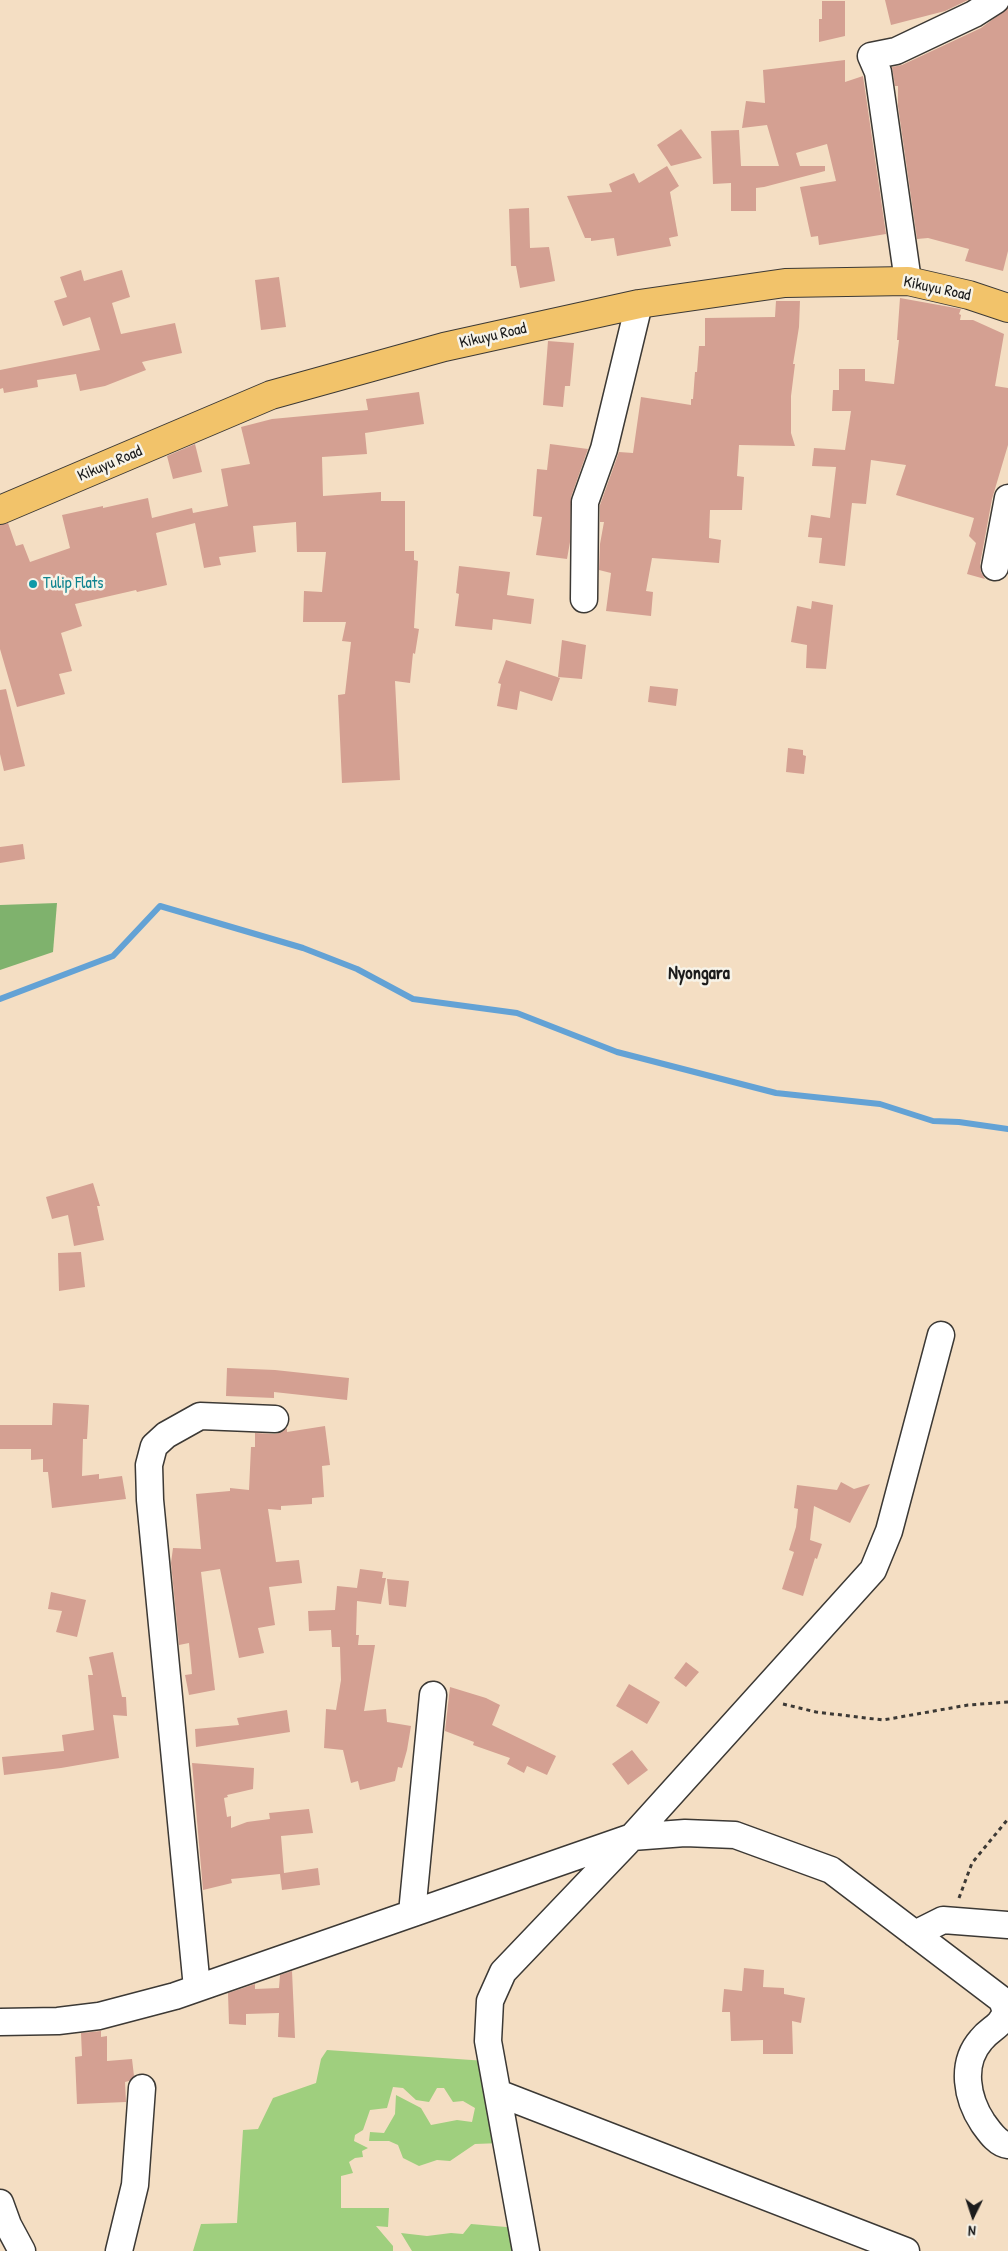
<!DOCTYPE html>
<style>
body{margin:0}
#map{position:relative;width:1008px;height:2251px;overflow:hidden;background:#f4dec3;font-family:"Patrick Hand",sans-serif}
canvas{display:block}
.north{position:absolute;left:948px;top:2191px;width:50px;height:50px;-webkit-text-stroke:4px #f7f3e8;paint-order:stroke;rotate:184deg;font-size:14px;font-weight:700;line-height:20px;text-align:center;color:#1c1c1c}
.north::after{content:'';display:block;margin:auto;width:18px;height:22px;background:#1c1c1c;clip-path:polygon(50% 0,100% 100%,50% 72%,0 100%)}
</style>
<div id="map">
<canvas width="1008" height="2251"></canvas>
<div class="north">N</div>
</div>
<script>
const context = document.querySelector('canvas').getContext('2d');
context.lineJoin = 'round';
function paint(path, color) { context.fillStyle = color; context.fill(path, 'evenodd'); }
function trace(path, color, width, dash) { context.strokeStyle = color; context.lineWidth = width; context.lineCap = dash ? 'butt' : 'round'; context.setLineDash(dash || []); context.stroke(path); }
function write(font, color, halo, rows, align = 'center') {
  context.font = font + ' "Patrick Hand",sans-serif'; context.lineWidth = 5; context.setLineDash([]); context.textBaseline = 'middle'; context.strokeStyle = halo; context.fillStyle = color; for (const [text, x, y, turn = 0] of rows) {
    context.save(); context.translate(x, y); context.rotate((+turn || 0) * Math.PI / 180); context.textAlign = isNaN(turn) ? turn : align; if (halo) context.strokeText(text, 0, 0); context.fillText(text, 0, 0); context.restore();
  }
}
paint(new Path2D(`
 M327,2050L486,2061L501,2143L475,2144L450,2161L437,2160L419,2166L403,2158L398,2145L389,2141H369L370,2132L384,2133L395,2114L396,2095L421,2108L431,2125L457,2120L472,2122L475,2108L463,2101L453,2102L444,2088H437L429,2102L416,2100L403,2088L393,2087L387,2108L370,2110L363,2130L355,2135L354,2141L368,2148L362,2151L363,2157L355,2158L349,2162L353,2173L341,2176V2208H389L388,2227L376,2226L393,2246V2251H193L201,2224L237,2223L243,2130L258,2129L273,2098L316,2083L321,2059Z
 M471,2224L518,2228L522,2251H412L401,2233L427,2236L451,2233L463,2234Z`), '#9fcf7e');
paint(new Path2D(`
 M57,903L53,952L0,970V905Z`), '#7fb26d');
trace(new Path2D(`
 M0,999L113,956L160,906L303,948L357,969L413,999L517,1013L617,1052L776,1093L880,1104L933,1121L959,1122L1008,1129`), '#63a2d5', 6);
paint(new Path2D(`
 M885,0H968L945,11L891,25Z
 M822,1H845V36L819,42V19H822Z
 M1008,8V251L1003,271L965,261L969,249L928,238L917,239L898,106V86H895L892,67L902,65L981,28Z
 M845,60V82L863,76L886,234L819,245L818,236L811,237L800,187L836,181L827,144L796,153L800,166H825V171L764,187L756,188V211H731V183L713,184L711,131L739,130L741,166H779L767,125L742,128L746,101L765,103L763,70Z
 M681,129L702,158L671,166L657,145Z
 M667,166L679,186L670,192L678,236L669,238L671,246L617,256L614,238L591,241V238H585L567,196L612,192L609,184L634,173L639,183Z
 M529,208L530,248L549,247L555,281L520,288L516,266H511L509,209Z
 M81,270L84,281L122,270L130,297L112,303L121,334L175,323L182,353L142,362L146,370L105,386L80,391L76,374L37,380L38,387L4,393L3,388L0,389V370L100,350L90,317L63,326L54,301L67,297L60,277Z
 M279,277L286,327L261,330L255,280Z
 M900,298L961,309L959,314L961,315L960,320H973L1004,334L995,386L1008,388V445L992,499L980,564L981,572L985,579L967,574L976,543L969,536L974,518L896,495L906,465L871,460L866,504L852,503L845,566L819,563L822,538L808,537L811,515L830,518L836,467L812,466L814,448L845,450L851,411H832L833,390H839V369H865V381L894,384L899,340H897Z
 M776,301H800L799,327L793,364H795L791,396V433L795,446L739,445L737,476L744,477L742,510H710L709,538L721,540L719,563L652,558L646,591L653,592L651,616L606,611L611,573L599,570L600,544L604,522H600V505L619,452L633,453L641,397L691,405V399H693L695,372H697L699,346H705V318L775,317Z
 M548,341L574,343L570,386H565L563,407L543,405Z
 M419,392L424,424L365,433L367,454L322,457L323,496L381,492V501H405V551H414V560L418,561L414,628L419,629L415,654L413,653L410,683L395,681L400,780L342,783L338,695L345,694L351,642L342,641L346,622H303L304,591L322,592L326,552H297L296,522L253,526L256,552L219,557L221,565L204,568L195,523L156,533L167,585L137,592L136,590L75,604L82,626L61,633L72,671L59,674L65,694L17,707L0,649V525L8,523L16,546L23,544L30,562L70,548L62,515L103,506V508L148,498L152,518L192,508L193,513L228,506L221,469L250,464L241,427L272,419L368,410L366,399Z
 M195,444L202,472L173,479L167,456Z
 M550,444L588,449L571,497L570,542L567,559L536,555L542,517L533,516L537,469L547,470Z
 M459,566L510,572L507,595L534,599L531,624L493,619L492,630L455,626L459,594L456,593Z
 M812,601L833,605L826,669L806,668L807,645L791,642L797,606L811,609Z
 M562,640L586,645L582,679L558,677Z
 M506,660L560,678L552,701L520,691L517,710L497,706L501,684L498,683Z
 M650,686L678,689L676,706L648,702Z
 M6,689L25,766L4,771L0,754V690Z
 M788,748L803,750V755L806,756L804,774L786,772Z
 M23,844L25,859L0,863V847Z
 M93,1183L100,1206H97L104,1240L74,1246L68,1215L52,1219L46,1197Z
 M81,1252L85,1287L59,1291L58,1253Z
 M227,1368L275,1370L349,1378L347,1400L274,1392V1398L226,1396Z
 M53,1403L89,1405L87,1439H83L82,1476L99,1474V1479L122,1476L126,1499L52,1508L48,1472H43V1459L31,1460V1449H0V1425H52Z
 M325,1426L330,1465L322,1466L324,1497L312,1498V1504L281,1506V1510L268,1509L276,1562L299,1560L302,1583L269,1587L275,1625L258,1628L264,1653L239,1658L220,1569L201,1572L215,1690L189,1695L185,1675L192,1674L189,1643L179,1645L171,1563L173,1548L201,1549L196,1494L230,1491V1488L249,1490L251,1447H255V1433L275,1434L282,1432L287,1428V1432Z
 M841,1482L854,1489L870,1484L850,1523L814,1506L810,1540L822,1544L817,1559L815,1558L803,1596L782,1589L794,1552L789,1550L796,1527L798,1509L794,1508L797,1485L837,1490Z
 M360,1569L383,1572L382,1578H386L381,1604L357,1601L356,1635H359L358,1645H375L364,1711L386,1709L387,1722L411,1726L407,1750L402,1768L398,1767L395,1781L360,1790L358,1781L351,1783L343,1750L324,1748L326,1709L336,1710L341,1680L340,1647H332L331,1630L309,1631L308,1611L335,1610L337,1586L357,1588Z
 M387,1579L409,1581L406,1607L389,1605Z
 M51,1592L86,1600L77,1637L56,1632L62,1611L48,1609Z
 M113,1652L122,1697H126L127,1716L113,1715L119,1758L61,1768L4,1775L2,1757L64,1751L62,1735L94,1730L88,1675H93L89,1657Z
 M686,1662L699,1672L686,1687L674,1678Z
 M629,1684L660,1702L647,1724L616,1706Z
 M450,1687L486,1698L500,1705L492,1725L556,1756L547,1775L527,1766L524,1773L507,1764L510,1758L473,1745L474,1742L445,1731Z
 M287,1710L290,1732L196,1747L195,1729L239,1725L237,1718Z
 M632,1750L648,1770L628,1785L612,1764Z
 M192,1763L254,1768L253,1789L227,1795L228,1797L224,1798L227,1817L231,1816V1828L247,1822L270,1819L269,1813L309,1809L313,1833L281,1836L284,1873L318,1868L320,1885L282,1890L280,1874L231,1879L232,1883L203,1890Z
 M744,1968L764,1970L763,1987L784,1988V1994L805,1998L801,2023L792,2021L793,2054H763V2040L731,2041L730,2012H722L724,1989L742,1991Z
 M292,1971L295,2038L278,2037L279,2013L246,2014V2025L229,2024L228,1993L255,1984V1989L279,1988L280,1975Z
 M101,2031V2037L107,2036V2061L132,2059L134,2076L129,2081L125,2082L126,2102L77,2104L75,2057L82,2056L81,2033Z`), '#d4a092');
const minor = new Path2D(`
 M908,281L878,72L871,56L896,51L974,14L996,0
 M995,567L1008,498
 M584,599L585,502L604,449L639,304
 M412,1913L433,1695
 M915,1934L943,1920L1008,1925
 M197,1988L150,1500L149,1465L154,1446L166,1435L200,1416L275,1419
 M0,2022L58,2021L99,2016L175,1996L632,1837L685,1833L735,1835L831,1870L1002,2000L1006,2012C999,2029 991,2027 981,2040C960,2064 967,2099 983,2123C989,2131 997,2144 1008,2145
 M498,2093L906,2251
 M0,2203L8,2225L22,2251
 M119,2251L135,2185L142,2088
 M526,2251L488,2041L490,2001L503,1972L632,1837L873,1570L889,1531L941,1335`);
const major = new Path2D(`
 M0,510L271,395L444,347L639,304L785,283L908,281L969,295L1008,308`);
trace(minor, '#3c3935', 29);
trace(major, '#3c3935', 30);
trace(new Path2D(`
 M783,1704L816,1712L883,1720L968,1705L1008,1702
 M959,1898L972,1863L1008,1819`), '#3c3935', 3, [4, 4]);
trace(minor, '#fff', 26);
trace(major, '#f2c36a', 28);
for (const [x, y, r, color] of [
 [33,584,5,"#0f9aa8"]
]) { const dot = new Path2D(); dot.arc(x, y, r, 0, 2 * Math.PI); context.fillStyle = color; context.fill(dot); trace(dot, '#f7f3e8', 2); }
write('16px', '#1c1c1c', '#f7f3e8', [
 ["Kikuyu Road",937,289,12],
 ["Kikuyu Road",493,336,-13],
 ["Kikuyu Road",110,464,-23]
]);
write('16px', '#0d838f', '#f7f3e8', [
 ["Tulip Flats",43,584]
], 'left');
write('bold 18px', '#1c1c1c', '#f7f3e8', [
 ["Nyongara",699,974]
]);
</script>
